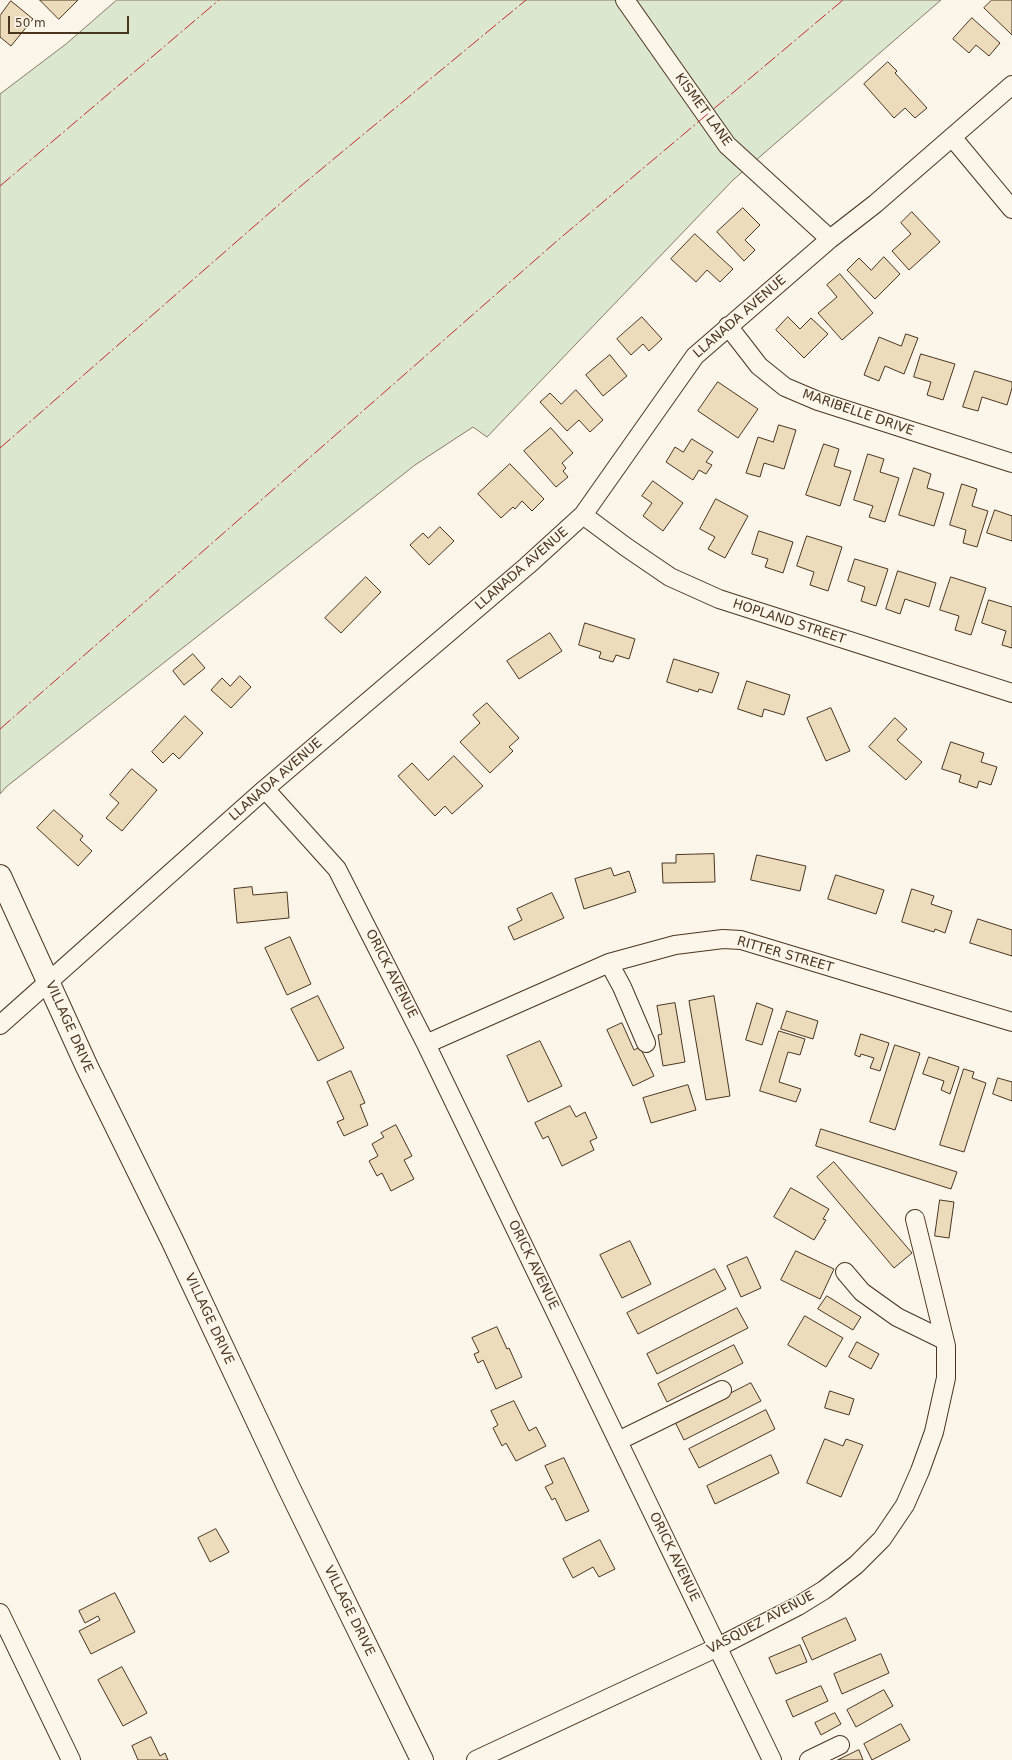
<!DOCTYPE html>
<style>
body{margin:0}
#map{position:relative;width:1012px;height:1760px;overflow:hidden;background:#fbf6e9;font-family:"DejaVu Sans",sans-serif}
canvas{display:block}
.scale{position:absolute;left:8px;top:16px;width:121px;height:18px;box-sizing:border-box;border:2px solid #4a3520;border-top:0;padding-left:5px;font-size:12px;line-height:14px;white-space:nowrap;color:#4a3520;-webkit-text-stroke:3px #fbf6e9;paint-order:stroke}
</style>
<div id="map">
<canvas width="1012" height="1760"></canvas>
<div class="scale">50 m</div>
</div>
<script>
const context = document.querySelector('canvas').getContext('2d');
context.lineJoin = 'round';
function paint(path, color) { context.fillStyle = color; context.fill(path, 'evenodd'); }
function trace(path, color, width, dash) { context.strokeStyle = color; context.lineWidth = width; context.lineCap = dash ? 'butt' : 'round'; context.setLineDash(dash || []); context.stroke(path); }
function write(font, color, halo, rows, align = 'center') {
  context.font = font + ' "DejaVu Sans",sans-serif'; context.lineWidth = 3; context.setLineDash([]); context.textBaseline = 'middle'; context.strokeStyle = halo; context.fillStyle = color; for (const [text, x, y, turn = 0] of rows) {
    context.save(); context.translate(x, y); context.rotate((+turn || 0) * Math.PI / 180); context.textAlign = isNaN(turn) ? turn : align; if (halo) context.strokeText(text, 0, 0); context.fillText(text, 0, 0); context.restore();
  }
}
const green = new Path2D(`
 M117,0H941L733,180L487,437L473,427L415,465L6,787L0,794V94L66,44Z`);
paint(green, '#dce7d0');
trace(green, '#887966', 1);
const building = new Path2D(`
 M40,0H78L59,19Z
 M992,0H1012V35L984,8Z
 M11,1L33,19L11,46L0,37V16Z
 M972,18L1000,43L989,56L976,45L969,53L953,39Z
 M888,62L897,71L895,73L927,108L915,118L905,108L894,118L864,84Z
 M743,208L760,225L745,240L755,250L744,261L717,232Z
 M912,212L940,242L909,270L892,251L911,234L901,223Z
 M695,234L733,269L720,282L707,270L696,282L671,259Z
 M884,257L900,274L875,299L847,270L859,258L871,270Z
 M840,274L873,313L842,340L818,313L837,297L827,285Z
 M642,317L662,339L649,351L643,344L631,355L617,339Z
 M788,317L800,329L811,318L828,334L804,358L776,330Z
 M906,334L918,338L904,374L885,366L879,381L864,375L879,337L901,346Z
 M921,354L955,364L943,400L927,395L931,382L914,377Z
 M610,355L627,376L603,396L586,375Z
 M975,371L1012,382V388L1007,405L982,397L978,411L963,407Z
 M718,382L758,409L738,438L698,411Z
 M576,390L603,420L590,432L579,420L567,431L540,402L550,393L561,404Z
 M779,425L796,430L784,469L764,463L760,477L746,473L758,437L773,442Z
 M551,428L573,453L562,463L566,468L563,471L568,477L556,487L524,451Z
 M692,439L713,452L706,462L712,465L706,474L699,470L693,480L666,462L675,447L683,452Z
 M824,444L839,449L834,466L851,471L840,506L806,495Z
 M868,454L884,459L880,472L899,478L885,522L869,517L873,506L854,500Z
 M510,464L544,499L532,511L522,501L515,509L513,507L501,518L478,494Z
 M914,468L931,474L927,488L944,493L934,526L899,515Z
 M653,481L683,503L663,531L643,516L652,503L642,496Z
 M962,484L977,489L972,506L988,511L977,547L963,543L966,530L950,525Z
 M716,499L748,516L725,558L708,549L715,537L700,529Z
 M995,510L1012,516V541L987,533Z
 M440,527L454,541L429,565L410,545L423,533L428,538Z
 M759,531L793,542L783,573L765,567L768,559L752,554Z
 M807,536L842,547L828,591L810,585L814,572L797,566Z
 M855,559L888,569L876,606L861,601L865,587L848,581Z
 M898,571L936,583L929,607L905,599L900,614L886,609Z
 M366,577L381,592L341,633L325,618Z
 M951,577L986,588L971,635L955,630L959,616L940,610Z
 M989,600L1012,607V648L1002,645L1006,631L982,623Z
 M585,623L635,639L629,659L616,655L613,662L599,658L601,652L579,645Z
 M550,633L562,651L519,679L507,661Z
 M193,654L205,668L184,685L173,671Z
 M674,659L719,673L712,693L699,689L698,692L667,682Z
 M240,676L251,687L231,708L211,690L222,678L230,686Z
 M747,681L790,695L784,715L764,709L762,717L738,709Z
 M487,703L519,738L509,747L513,751L490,773L460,742L480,723L473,715Z
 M831,708L850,751L826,761L807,718Z
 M185,716L203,733L179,759L173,753L163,763L152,752Z
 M895,718L907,729L897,740L922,762L906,780L869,747Z
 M951,742L984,753L981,762L997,767L991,785L979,781L977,788L959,782L961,775L942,769Z
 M454,756L483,786L452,814L445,806L435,816L398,776L412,763L428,780Z
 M132,769L157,790L122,831L106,818L119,803L110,795Z
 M54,810L83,836L80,840L92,851L78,866L37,828Z
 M714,854L715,882L663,883L662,863H676V855Z
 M757,855L806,866L800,891L751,880Z
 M611,868L614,876L629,871L636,892L584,909L575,879Z
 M836,875L884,890L876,914L828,899Z
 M252,887L253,895L287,892L289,918L237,923L234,889Z
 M912,889L934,896L931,904L952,911L945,933L935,929L934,932L902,922Z
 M552,893L564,918L514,940L508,927L522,920L517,909Z
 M978,919L1012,930V956L970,943Z
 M290,937L311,984L287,995L265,948Z
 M318,996L344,1048L318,1061L291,1009Z
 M714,996L730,1096L706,1100L689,1001Z
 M675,1003L685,1062L663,1066L658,1035L662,1034L657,1006Z
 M757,1003L773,1009L762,1045L746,1040Z
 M787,1011L818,1021L813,1039L781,1029Z
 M622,1023L634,1050L640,1047L654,1076L633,1086L607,1030Z
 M779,1031L805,1039L800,1055L788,1052L779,1082L801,1089L796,1102L760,1091Z
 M861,1034L889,1043L880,1071L870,1068L874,1058L861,1054L860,1057L855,1055Z
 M540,1041L562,1086L528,1102L507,1056Z
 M895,1045L920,1053L895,1130L870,1122Z
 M929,1057L959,1067L950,1094L941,1090L944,1081L923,1074Z
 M964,1069L974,1072L972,1078L986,1083L964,1152L940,1145Z
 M351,1071L365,1103L360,1105L368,1125L344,1136L337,1122L344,1119L327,1082Z
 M998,1078L1012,1082V1101L993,1094Z
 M688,1085L696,1110L651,1123L643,1098Z
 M570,1106L576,1117L585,1112L597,1138L590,1141L594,1150L562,1166L548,1136L543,1139L535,1123Z
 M396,1125L412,1156L404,1160L414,1179L391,1191L382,1173L377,1176L369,1161L378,1156L372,1144L384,1137L381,1133Z
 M821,1129L957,1172L951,1189L816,1146Z
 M834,1162L912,1253L894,1268L817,1177Z
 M791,1188L829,1209L823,1219L826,1220L814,1240L774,1217Z
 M940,1200L954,1202L949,1238L935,1236Z
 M630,1241L651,1284L622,1298L600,1255Z
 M796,1251L834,1269L820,1299L781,1280Z
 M747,1257L761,1288L741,1297L727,1266Z
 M715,1269L726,1289L638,1334L627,1313Z
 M827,1296L861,1317L853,1330L818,1309Z
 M737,1308L748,1328L657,1374L647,1354Z
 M805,1316L843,1338L826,1367L788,1345Z
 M497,1327L507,1349L509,1348L522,1377L496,1389L483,1360L478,1363L474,1354L479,1352L472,1338Z
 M857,1342L879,1354L871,1369L849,1357Z
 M734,1345L743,1363L667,1402L658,1384Z
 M751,1383L761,1401L684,1440L675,1422Z
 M830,1391L854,1399L849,1415L825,1408Z
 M514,1401L529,1431L536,1427L546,1446L516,1461L506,1443L502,1446L493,1428L498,1425L491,1411Z
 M766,1410L775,1429L699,1468L689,1449Z
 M825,1439L843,1446L846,1439L863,1445L841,1497L807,1483Z
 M771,1455L779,1473L715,1504L707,1486Z
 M564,1458L589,1511L566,1521L555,1498L552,1500L545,1487L553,1483L545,1466Z
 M216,1529L229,1552L210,1562L198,1538Z
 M600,1540L615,1569L599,1577L593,1567L573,1578L563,1559Z
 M115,1593L135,1632L91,1654L79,1631L100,1620L98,1616L85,1623L79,1611Z
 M846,1618L856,1640L812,1660L802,1638Z
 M800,1645L807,1662L776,1674L769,1658Z
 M881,1654L889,1673L842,1694L834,1674Z
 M122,1667L147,1713L123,1726L98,1680Z
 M821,1686L828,1701L793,1717L786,1701Z
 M884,1690L893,1706L856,1727L847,1710Z
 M835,1713L841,1724L821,1735L815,1723Z
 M901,1724L910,1740L872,1760L864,1744Z
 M151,1737L160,1756L165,1753L168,1760H138L132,1746Z
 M859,1750L863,1760H838Z`);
paint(building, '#ecdcbc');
trace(building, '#4a3520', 1);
const minor = new Path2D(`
 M625,0L727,145L830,239
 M952,137L1012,209
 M728,326L759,366L785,387L818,401L1012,463
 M583,515L626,547L670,577L719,599L1012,693
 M265,789L337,869L426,1044L772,1760
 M609,963L622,987L646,1043
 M0,1025L265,789L527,566L583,515L695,356L830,239L875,204L1012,85
 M426,1044L609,963L675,945L723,939L741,940L1012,1022
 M845,1272L862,1292L897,1317L944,1340
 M618,1441L722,1390
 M0,1613L71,1760
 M476,1760L718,1647L798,1606L824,1590L856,1565L882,1539L905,1505L920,1471L934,1432L946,1378V1346L915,1219
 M809,1760L840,1745`);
const major = new Path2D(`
 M0,876L87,1067L172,1240L288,1486L422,1760`);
trace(minor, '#4a3520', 20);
trace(major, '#4a3520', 24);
trace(minor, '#fbf6e9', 18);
trace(major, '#fbf6e9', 22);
trace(new Path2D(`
 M0,186L219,0
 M0,448L290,195L526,0
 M0,729L558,240L843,0`), '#c62828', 1, [14, 3, 2, 3]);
write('13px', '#4a3520', '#fbf6e9', [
 ["KISMET LANE",703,110,54],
 ["LLANADA AVENUE",740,317,-41],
 ["MARIBELLE DRIVE",858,413,19],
 ["LLANADA AVENUE",522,569,-41],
 ["HOPLAND STREET",789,622,18],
 ["LLANADA AVENUE",276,780,-41],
 ["RITTER STREET",785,955,16],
 ["ORICK AVENUE",391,974,63],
 ["VILLAGE DRIVE",69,1027,66],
 ["ORICK AVENUE",533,1265,64],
 ["VILLAGE DRIVE",209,1319,65],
 ["ORICK AVENUE",674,1557,64],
 ["VILLAGE DRIVE",349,1611,64],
 ["VASQUEZ AVENUE",761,1623,-28]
]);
</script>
